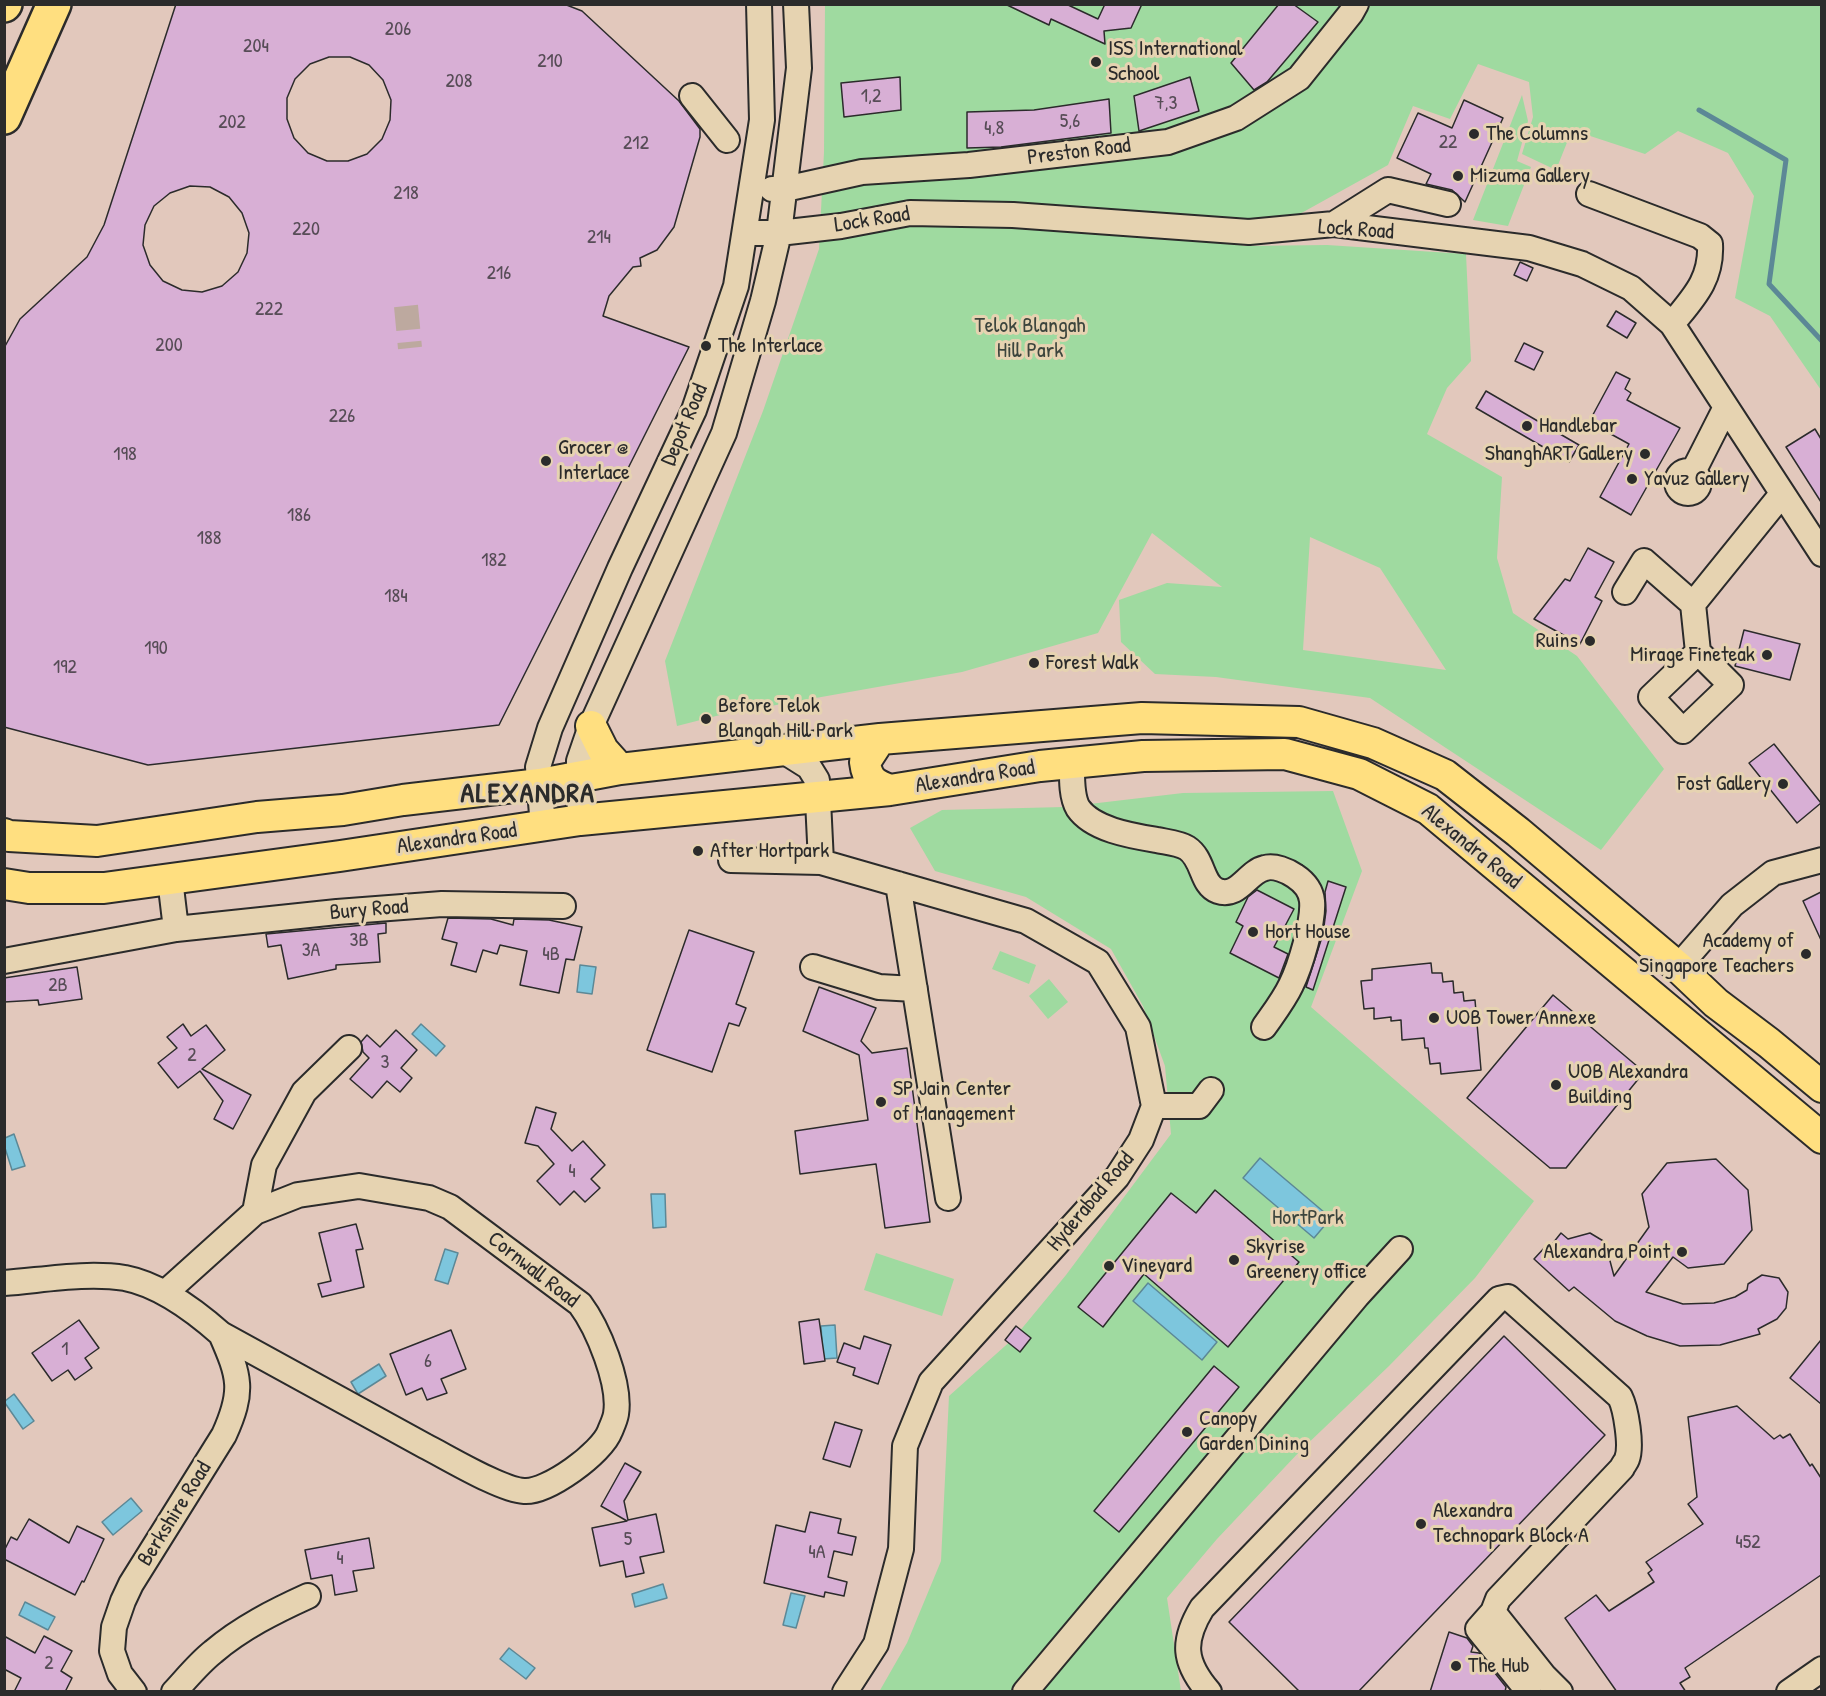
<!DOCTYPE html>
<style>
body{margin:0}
#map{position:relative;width:1826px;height:1696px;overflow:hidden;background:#e2c8bc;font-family:"Patrick Hand",sans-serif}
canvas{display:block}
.frame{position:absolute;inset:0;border:6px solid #2b2b2b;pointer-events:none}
</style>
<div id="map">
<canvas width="1826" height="1696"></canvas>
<div class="frame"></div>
</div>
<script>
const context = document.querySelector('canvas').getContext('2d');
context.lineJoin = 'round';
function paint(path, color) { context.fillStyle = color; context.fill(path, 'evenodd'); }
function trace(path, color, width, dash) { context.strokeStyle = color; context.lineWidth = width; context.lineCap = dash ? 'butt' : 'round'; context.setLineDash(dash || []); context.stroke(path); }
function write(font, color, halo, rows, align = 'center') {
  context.font = font + ' "Patrick Hand",sans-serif'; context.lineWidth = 6; context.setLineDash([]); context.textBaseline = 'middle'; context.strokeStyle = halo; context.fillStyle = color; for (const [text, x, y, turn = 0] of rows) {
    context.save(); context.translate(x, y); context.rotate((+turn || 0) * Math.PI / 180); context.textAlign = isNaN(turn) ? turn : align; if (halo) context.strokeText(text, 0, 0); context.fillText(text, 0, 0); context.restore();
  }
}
paint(new Path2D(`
 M825,5H1821V390L1770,316L1735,298L1754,196L1728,153L1678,131L1645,154L1572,130L1556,170L1522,154L1533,117L1529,82L1478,64L1450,119L1413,106L1388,165L1242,246L1327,245L1466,254L1471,361L1447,388L1427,434L1502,477L1497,558L1513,613L1577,656L1664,769L1601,850L1370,698L1216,677L1155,674L1121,642L1119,600L1167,583L1222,587L1152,533L1098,633L962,672L720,715L677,726L665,661L763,411L819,249L824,152ZM1310,537L1380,568L1446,670L1303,650Z
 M1522,95L1528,121L1517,161L1531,167L1508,226L1473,220Z
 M1333,791L1362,871L1311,1007L1534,1201L1475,1278L1389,1366L1301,1450L1217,1539L1167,1598L1181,1691L879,1692L907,1643L941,1561L949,1396L1014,1338L1066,1275L1171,1134L1165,1066L1143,1006L1111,949L1026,897L935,871L910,828L942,810L1064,807L1183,793Z
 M1000,951L1036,965L1029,984L992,969Z
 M1049,979L1068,1002L1048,1019L1029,996Z
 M876,1253L954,1279L942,1316L864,1290Z`), '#9fdaa0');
const water = new Path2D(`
 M580,965L596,967L592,994L577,992Z
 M421,1024L445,1046L436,1056L412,1034Z
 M14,1134L25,1166L12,1170L5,1148V1138Z
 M1260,1158L1331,1218L1314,1238L1243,1178Z
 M651,1194H665L666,1227L653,1228Z
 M445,1249L458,1253L448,1284L435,1280Z
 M1148,1283L1217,1342L1202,1360L1133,1301Z
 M835,1325L837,1358L823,1359L821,1326Z
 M379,1364L386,1376L358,1394L351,1382Z
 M14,1394L34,1421L23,1429L5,1403V1401Z
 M131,1498L142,1511L113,1535L102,1522Z
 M663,1584L667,1598L635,1607L632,1594Z
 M791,1593L805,1596L796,1628L783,1625Z
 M25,1602L55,1617L48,1630L19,1615Z
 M509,1648L535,1668L526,1679L500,1659Z`);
paint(water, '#7dc6dd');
trace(water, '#5c8896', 1.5);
trace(new Path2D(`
 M1699,110L1786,160L1769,284L1822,341`), '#5c8896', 5);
const building = new Path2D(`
 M176,4H564L582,11L679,101L700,129V137L674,227L657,250L640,258L641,266L633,267L609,296L603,316L689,347L499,725L148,765L4,727V348L20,319L87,257L104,225ZM329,57H350L369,65L383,80L391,100L390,120L382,139L367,154L348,161H327L308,153L294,138L287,119V98L295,79L310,64ZM190,186L210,187L229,197L242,213L249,233L247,253L238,272L222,286L202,292L182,290L163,281L150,265L143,245L145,225L154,206L170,193Z
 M1005,4H1066L1098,19L1105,4H1142L1131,28L1104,31L1105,44L1051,19L1049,25Z
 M1279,4H1293L1318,22L1267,82L1254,90L1231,63Z
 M900,77L901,110L844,117L841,83Z
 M1190,77L1199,111L1139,131L1134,96Z
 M1109,99L1111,133L1001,147L967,148V112L1034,110Z
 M1464,100L1503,118L1465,202L1452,190L1426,184L1431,174L1397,158L1418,113L1452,128Z
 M1520,262L1533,268L1527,281L1514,275Z
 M1616,311L1636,323L1627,338L1607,326Z
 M1524,343L1543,352L1534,370L1515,361Z
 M1616,372L1630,379L1625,389L1631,393L1627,400L1680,428L1631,515L1600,497L1629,444L1589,422Z
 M1486,391L1579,445L1569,462L1476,408Z
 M1815,429L1821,439V502L1786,447Z
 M1588,548L1614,562L1595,597L1602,601L1580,644L1534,619L1565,579L1570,581Z
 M1744,630L1800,644L1790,680L1735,666Z
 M1774,744L1821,803L1797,823L1749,763Z
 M1328,881L1346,887L1313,990L1306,987L1323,934L1326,911L1325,892Z
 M1257,890L1294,909L1274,947L1288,954L1279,978L1230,953L1243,926L1236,922L1248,897Z
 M1821,892V940L1803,901Z
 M448,918L491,919L513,925L514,919L549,920L582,927L574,960L566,959L559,993L520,985L527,951L500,945L497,954L483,950L476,972L451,965L457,943L442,939Z
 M386,923V933L378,934L380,962L336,965V969L288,979L281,945L268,947L266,934Z
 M689,930L754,952L736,1004L746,1008L739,1026L729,1023L712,1072L647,1050Z
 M1431,963L1432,973H1442L1443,982L1453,981L1454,993L1463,992L1464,1001L1475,1000L1481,1070L1441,1074L1440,1063L1430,1064L1428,1048H1425L1424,1038L1402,1040L1401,1020L1391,1021V1017L1374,1019V1008L1364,1009L1361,981L1372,980V969Z
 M77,967L82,999L39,1005L38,1000L4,1002V978Z
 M819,987L876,1008L861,1041L872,1053L907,1048L930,1222L885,1228L876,1164L800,1174L795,1131L868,1120L859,1055L803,1031Z
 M1553,995L1644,1072L1566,1168H1550L1467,1098Z
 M183,1024L191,1036L206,1025L225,1050L202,1069L251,1095L233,1129L214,1119L223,1101L200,1071L178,1088L158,1063L177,1048L167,1037Z
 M396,1030L417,1050L401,1068L412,1078L400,1092L387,1081L372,1098L350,1079L369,1058L363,1052L361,1042L367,1035L380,1047Z
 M536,1107L556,1113L551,1129L572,1151L583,1141L605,1165L591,1179L600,1188L585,1202L574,1191L560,1205L537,1181L554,1164L538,1146L525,1143Z
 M1716,1159L1748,1190L1752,1230L1724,1264L1688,1268L1673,1257L1646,1292L1683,1304L1714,1303L1735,1297L1747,1290L1748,1284L1762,1275L1779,1278L1788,1292L1786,1308L1777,1319L1758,1329L1760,1334L1720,1345L1680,1346L1647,1336L1615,1321L1574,1287L1569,1291L1534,1259L1546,1246L1549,1248L1561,1233L1568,1239L1590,1233L1605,1242L1614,1276L1649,1227L1642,1194L1667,1163Z
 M1215,1190L1299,1262L1228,1347L1144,1274L1103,1327L1078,1307L1171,1193L1196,1213Z
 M356,1224L363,1249L356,1250L364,1287L322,1297L318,1284L331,1281L319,1233Z
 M819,1319L825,1361L804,1364L799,1322Z
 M79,1320L99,1348L85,1358L92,1368L75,1380L68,1370L52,1381L32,1353Z
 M1016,1326L1031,1338L1020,1352L1005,1340Z
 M451,1330L466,1369L441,1379L447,1393L427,1400L422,1388L406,1395L390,1354Z
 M864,1336L891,1345L878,1384L853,1375L855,1368L837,1362L844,1343L860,1349Z
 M1504,1336L1605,1435L1358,1692H1300L1229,1622Z
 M1821,1340V1404L1790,1378Z
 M1214,1366L1239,1387L1119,1532L1094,1511Z
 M1737,1406L1774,1439L1780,1435L1783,1438L1790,1434L1810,1466L1812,1464L1821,1478V1575L1685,1668L1690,1677L1680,1683L1686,1692H1617L1565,1618L1596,1595L1609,1611L1654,1582L1648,1573L1652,1570L1646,1562L1703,1524L1688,1504L1697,1497L1688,1417Z
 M835,1422L862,1430L850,1467L823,1459Z
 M625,1463L641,1472L624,1501L628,1520L656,1514L664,1552L640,1557L644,1573L626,1577L623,1561L600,1566L592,1528L627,1521L601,1506Z
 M810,1512L841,1519L838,1533L856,1537L852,1555L834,1551L828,1577L847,1582L844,1596L825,1592L824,1597L764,1583L776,1525L805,1532Z
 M29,1519L69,1543L77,1526L104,1539L84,1582L82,1581L75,1595L4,1559V1551L11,1537L17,1540Z
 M369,1538L374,1568L353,1571L357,1591L335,1595L332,1575L311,1579L305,1550Z
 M1449,1632L1467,1638L1473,1646L1471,1652L1479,1653L1506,1687L1505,1692H1430Z
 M4,1636L35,1653L44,1636L72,1651L61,1671L72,1678L65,1692H14L21,1678L4,1669Z`);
paint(building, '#d8afd5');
trace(building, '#2b2b2b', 1.5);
trace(new Path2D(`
 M406,306L410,348`), '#bda99f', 24, [24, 12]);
const minor = new Path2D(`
 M692,96L727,140
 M772,189H785L862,172L969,165L1168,142L1236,118L1299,78L1351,13L1356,4
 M1589,194L1700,236L1710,244C1712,280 1693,298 1672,324
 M1334,224L1388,190L1448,204
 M746,233H779L841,226L910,213L1013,215L1249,232L1334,224L1529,248L1582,264L1631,288L1672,324L1822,554
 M1677 482a11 11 0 1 1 22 0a11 11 0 1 1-22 0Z
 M1693,472L1726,407
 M1625,592L1644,561L1693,604L1698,652L1731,685L1683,731L1651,697L1698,652
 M1693,604L1782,494
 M782,750L809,767L817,780L821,862
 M1072,763C1072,777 1071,796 1078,808C1093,830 1133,836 1157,840C1166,842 1179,843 1187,848C1204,859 1201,885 1218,891C1239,898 1247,872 1265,868C1274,865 1288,871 1295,876C1304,882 1311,890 1312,901C1314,921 1300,967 1291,985C1284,1000 1273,1014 1264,1027
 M580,820L579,761L591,726L724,433L763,301L779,233L799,68L796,4
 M543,826L538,767L550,728L620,568L694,410L736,286L762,120L759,4
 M731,860L821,862L1026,921L1098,962L1138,1027L1154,1106L1141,1140L1117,1177L931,1382L905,1446L901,1549L876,1644L845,1692
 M170,879L176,929
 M898,884L948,1198
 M4,961L176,929L337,912L442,904L563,906
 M813,967L879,987L915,989
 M1678,967L1732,905L1773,873L1822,860
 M1154,1106H1199L1211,1090
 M255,1212L264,1165L304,1092L349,1048
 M4,1283C44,1280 86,1272 125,1278C161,1285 195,1311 221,1334C289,1371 357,1408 425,1446C447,1457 501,1490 524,1491C547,1493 602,1453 610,1431C612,1426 615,1420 616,1414C621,1384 598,1328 580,1304L450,1207L429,1198L359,1186L298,1195L255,1212L165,1293
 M1493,1612L1544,1676L1560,1692
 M134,1692L120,1674L112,1651L114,1627L123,1601L131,1584L224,1435C244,1391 240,1377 221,1334
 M174,1692C187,1678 199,1663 213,1652C241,1628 275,1611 308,1596
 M1025,1692L1357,1296L1400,1249
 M1209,1692C1183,1662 1182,1641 1202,1608L1499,1299L1508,1297L1620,1397C1626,1409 1632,1446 1627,1459C1626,1462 1623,1465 1622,1468L1498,1599L1493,1612L1478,1629L1529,1692
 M1789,1692L1822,1669`);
const major = new Path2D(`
 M591,726L603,750L620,769
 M880,739L865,762C867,780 874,784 890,790
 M4,834L9,836L97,841L257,817L343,810L403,800L540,784L620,769L880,739L1142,718L1299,722L1373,743L1445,775L1518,832L1678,967L1716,1003L1769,1043L1822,1087
 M4,884L29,888H104L340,856L580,820L890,790L1040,766L1143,756L1285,754L1359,774L1428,809L1822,1138`);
const highway = new Path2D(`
 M4,5L5,4
 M4,117L54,4`);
trace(minor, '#2b2b2b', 28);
trace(major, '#2b2b2b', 34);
trace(highway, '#2b2b2b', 38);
trace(minor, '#e6d3b1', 24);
trace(major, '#ffdf80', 30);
trace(highway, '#ffdf80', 33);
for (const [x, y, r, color] of [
 [1096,62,6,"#2b2b2b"],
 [1474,134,6,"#2b2b2b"],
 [1458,176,6,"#2b2b2b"],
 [706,346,6,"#2b2b2b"],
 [1527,426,6,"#2b2b2b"],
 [1645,454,6,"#2b2b2b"],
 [546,461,6,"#2b2b2b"],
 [1632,479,6,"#2b2b2b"],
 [1590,641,6,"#2b2b2b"],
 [1767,655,6,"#2b2b2b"],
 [1034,663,6,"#2b2b2b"],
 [706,719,6,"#2b2b2b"],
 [1783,784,6,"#2b2b2b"],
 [698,851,6,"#2b2b2b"],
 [1253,932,6,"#2b2b2b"],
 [1806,954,6,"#2b2b2b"],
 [1434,1018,6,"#2b2b2b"],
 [1556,1085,6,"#2b2b2b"],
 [881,1102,6,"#2b2b2b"],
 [1682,1252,6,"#2b2b2b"],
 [1234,1260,6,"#2b2b2b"],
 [1109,1266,6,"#2b2b2b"],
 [1187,1432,6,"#2b2b2b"],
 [1421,1524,6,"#2b2b2b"],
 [1456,1666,6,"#2b2b2b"]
]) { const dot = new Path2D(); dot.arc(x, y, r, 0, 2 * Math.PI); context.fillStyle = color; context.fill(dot); trace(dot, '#e6d3b1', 2); }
write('20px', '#564c56', null, [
 ["206",398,30],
 ["204",256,47],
 ["210",550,62],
 ["208",459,82],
 ["1,2",871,97],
 ["7,3",1166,104],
 ["5,6",1070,122],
 ["202",232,123],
 ["4,8",994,129],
 ["22",1448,143],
 ["212",636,144],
 ["218",406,194],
 ["220",306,230],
 ["214",599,238],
 ["216",499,274],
 ["222",269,310],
 ["200",169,346],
 ["226",342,417],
 ["198",125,455],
 ["186",299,516],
 ["188",209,539],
 ["182",494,561],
 ["184",396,597],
 ["190",156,649],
 ["192",65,668],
 ["3B",359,941],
 ["3A",311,951],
 ["4B",551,955],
 ["2B",58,986],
 ["2",192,1056],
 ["3",385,1063],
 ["4",572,1172],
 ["1",65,1350],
 ["6",428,1362],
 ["5",628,1540],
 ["452",1748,1543],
 ["4A",817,1553],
 ["4",340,1559],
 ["2",49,1664]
]);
write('22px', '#2b2b2b', '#e6d3b1', [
 ["ISS International",1108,49],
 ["School",1108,74],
 ["The Columns",1486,134],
 ["Mizuma Gallery",1470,176],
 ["The Interlace",718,346],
 ["Handlebar",1539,426],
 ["Grocer @",558,448],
 ["Interlace",558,473],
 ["ShanghART Gallery",1633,454,"right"],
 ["Yavuz Gallery",1644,479],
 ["Ruins",1578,641,"right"],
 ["Mirage Fineteak",1755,655,"right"],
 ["Forest Walk",1046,663],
 ["Before Telok",718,706],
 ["Blangah Hill Park",718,731],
 ["Fost Gallery",1771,784,"right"],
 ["After Hortpark",710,851],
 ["Hort House",1265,932],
 ["Academy of",1794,941,"right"],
 ["Singapore Teachers",1794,966,"right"],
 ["UOB Tower Annexe",1446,1018],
 ["UOB Alexandra",1568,1072],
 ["Building",1568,1097],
 ["SP Jain Center",893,1089],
 ["of Management",893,1114],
 ["Skyrise",1246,1247],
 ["Greenery office",1246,1272],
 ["Alexandra Point",1670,1252,"right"],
 ["Vineyard",1121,1266],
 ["Canopy",1199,1419],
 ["Garden Dining",1199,1444],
 ["Alexandra",1433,1511],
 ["Technopark Block A",1433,1536],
 ["The Hub",1468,1666]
], 'left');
write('22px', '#2b2b2b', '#e6d3b1', [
 ["Preston Road",1079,152,-7],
 ["Lock Road",872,220,-9],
 ["Lock Road",1356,230,4],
 ["Depot Road",685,425,-67],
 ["Alexandra Road",975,777,-9],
 ["Alexandra Road",457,839,-8],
 ["Alexandra Road",1471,847,39],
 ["Bury Road",369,910,-5],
 ["Hyderabad Road",1091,1202,-50],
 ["Cornwall Road",533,1270,38],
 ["Berkshire Road",175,1514,-58]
]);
write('22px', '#3c453d', '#e6d3b1', [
 ["Telok Blangah",1030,326],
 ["Hill Park",1030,351],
 ["HortPark",1308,1218]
]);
context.letterSpacing = '1.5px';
write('bold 28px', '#2b2b2b', '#e6d3b1', [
 ["ALEXANDRA",528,795]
]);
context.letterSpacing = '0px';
</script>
